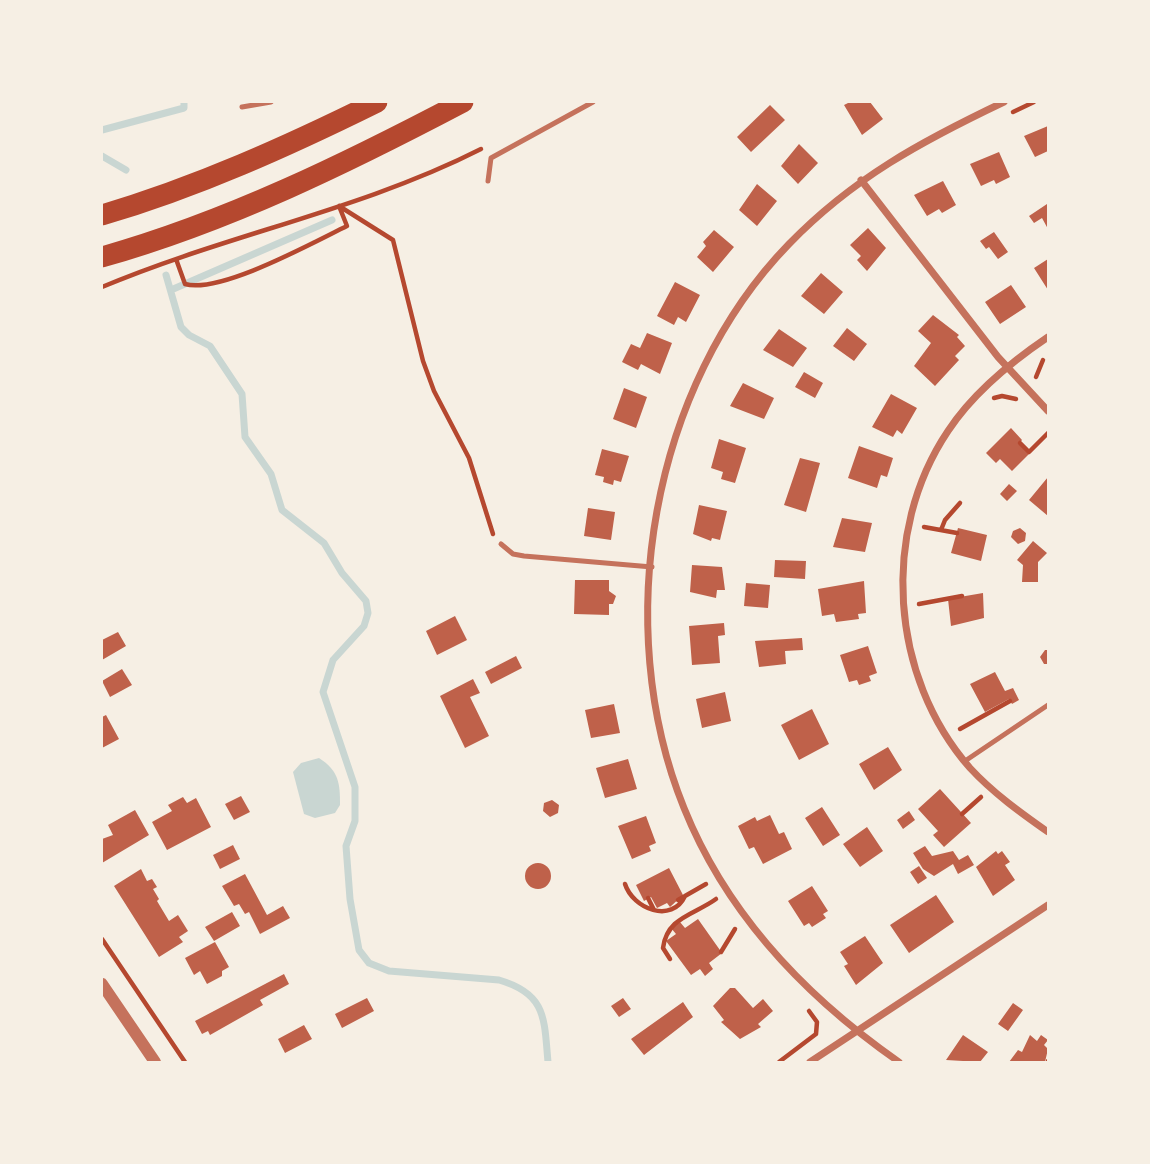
<!DOCTYPE html>
<style>
body{margin:0}
#map{position:relative;width:1150px;height:1164px;overflow:hidden;background:#f6efe4;font-family:"Alegreya Sans",sans-serif}
canvas{display:block}
.frame{position:absolute;inset:0;border:103px solid #f6efe4;pointer-events:none}
</style>
<div id="map">
<canvas width="1150" height="1164"></canvas>
<div class="frame"></div>
</div>
<script>
const context = document.querySelector('canvas').getContext('2d');
context.lineJoin = 'round';
function paint(path, color) { context.fillStyle = color; context.fill(path, 'evenodd'); }
function trace(path, color, width, dash) { context.strokeStyle = color; context.lineWidth = width; context.lineCap = dash ? 'butt' : 'round'; context.setLineDash(dash || []); context.stroke(path); }
paint(new Path2D(`
 M319,758C339,771 340,783 340,805L335,813L315,818L304,814L293,772L301,763Z`), '#c9d6d2');
trace(new Path2D(`
 M102,130L184,108V102
 M102,156L126,170
 M166,275L181,327L189,335L210,346L242,394L245,437L271,474L282,510L324,543L342,573L366,601L368,613L364,626L333,660L323,692L355,787V821L346,846L350,899L359,950L369,963L389,971L499,980C547,994 544,1019 548,1062
 M171,290L332,220`), '#c9d6d2', 7);
paint(new Path2D(`
 M850,102H870L883,119L862,135L844,105Z
 M770,105L785,120L751,152L737,137Z
 M1048,126V151L1035,157L1024,136Z
 M799,144L818,163L798,184L781,166Z
 M999,152L1010,177L996,184L994,180L981,186L970,164Z
 M943,181L956,205L942,213L939,209L927,216L914,195Z
 M757,184L777,201L757,226L739,210Z
 M1047,204L1048,205V229L1042,218L1034,223L1029,216Z
 M868,228L886,248L867,271L857,260L861,256L850,245Z
 M714,230L734,247L713,272L697,257L706,246L703,242Z
 M994,232L1008,252L998,259L989,247L986,249L980,241Z
 M1048,259V290L1034,268Z
 M821,273L843,292L824,314L801,296Z
 M675,282L700,295L686,322L678,317L674,325L657,316Z
 M1011,285L1026,307L1000,324L985,302Z
 M933,315L959,335L957,337L965,346L955,356L959,360L935,386L914,366L931,343L918,331Z
 M847,328L867,344L854,361L833,346Z
 M779,329L807,348L793,367L763,350Z
 M647,333L672,343L660,374L641,364L638,370L622,362L631,344L640,348Z
 M804,372L823,383L815,398L795,387Z
 M743,383L774,398L764,419L730,406Z
 M624,388L647,397L636,428L613,419Z
 M891,394L917,408L902,434L897,430L893,437L872,427Z
 M1011,428L1022,440L1019,444L1029,454L1012,471L1000,459L996,463L986,453Z
 M719,439L746,448L735,483L721,479L723,472L711,468Z
 M859,446L893,458L887,477L881,475L877,488L848,478Z
 M602,449L629,456L621,482L614,480L613,485L603,482L604,477L595,475Z
 M800,458L820,463L806,512L784,505Z
 M1048,477V516L1029,500Z
 M1009,484L1017,491L1007,501L1000,494Z
 M699,505L727,511L720,540L712,538L711,541L693,534Z
 M588,508L615,512L611,540L584,536Z
 M842,518L872,523L865,552L833,547Z
 M958,528L987,535L981,561L951,553Z
 M1020,528L1026,533L1025,541L1018,544L1011,537L1013,531Z
 M1033,541L1047,553L1038,562V582H1022L1023,565L1017,560Z
 M775,560L806,561L805,579L774,577Z
 M692,565L722,567L725,590H717L716,598L690,592Z
 M575,580H609V591L616,596L613,604H609V615L574,614Z
 M864,581L866,613L858,614L859,619L836,622L834,614L822,616L818,589Z
 M746,583L770,585L768,608L744,606Z
 M983,593L984,618L951,626L948,599Z
 M455,616L467,640L437,655L426,631Z
 M724,623L725,635L718,636L720,663L692,665L689,626Z
 M118,632L126,646L102,660V640Z
 M802,638L803,650L785,651L786,664L759,667L755,641Z
 M868,646L877,673L869,676L871,681L859,685L857,680L849,682L840,655Z
 M1045,650H1048V664H1044L1040,657Z
 M516,656L522,668L491,684L485,672Z
 M122,669L132,685L110,697L102,681Z
 M995,672L1005,691L1013,688L1019,700L1012,704L1009,699L985,712L970,684Z
 M473,679L480,693L470,697L489,736L465,748L440,696Z
 M725,692L731,721L702,728L696,699Z
 M614,704L620,733L591,738L585,710Z
 M812,709L829,744L799,760L781,725Z
 M106,715L119,739L102,748V717Z
 M888,747L902,770L874,790L859,764Z
 M628,759L637,789L605,798L596,768Z
 M940,789L971,823L944,847L933,835L938,831L918,809Z
 M241,796L250,812L234,820L225,804Z
 M183,797L187,803L196,798L211,827L167,850L152,822L172,811L168,805Z
 M552,800L559,805L558,813L550,817L543,811L544,803Z
 M822,807L840,835L823,846L805,818Z
 M135,810L149,835L102,863V839L113,835L108,825Z
 M909,811L915,820L903,829L897,820Z
 M770,815L779,834L784,832L792,849L763,864L754,847L749,849L738,826L755,817L757,821Z
 M646,816L656,843L649,846L651,851L632,859L618,826Z
 M867,827L883,851L860,867L843,844Z
 M233,845L240,859L220,869L213,855Z
 M925,846L932,856L953,851L959,860L968,855L974,865L958,874L953,864L934,876L923,869L913,853Z
 M996,851L998,854L1002,851L1010,862L1005,865L1015,880L993,896L976,867Z
 M525 876a13 13 0 1 1 26 0a13 13 0 1 1-26 0Z
 M919,866L927,878L918,884L910,872Z
 M669,868L683,895L670,907L667,903L657,908L651,897L644,901L636,885Z
 M141,869L147,881L152,879L157,887L153,889L159,899L157,901L169,921L178,915L188,931L179,937L183,942L159,957L114,886Z
 M245,874L267,915L283,906L290,918L260,934L249,912L245,914L239,904L234,906L222,886Z
 M812,886L828,911L823,914L826,918L812,927L809,923L804,926L788,901Z
 M936,895L954,922L909,953L890,925Z
 M232,912L240,926L214,941L205,927Z
 M698,919L722,953L709,963L713,969L705,976L700,969L691,975L666,941L676,934L671,928L680,922L685,928Z
 M865,936L883,963L856,985L844,966L848,964L840,952Z
 M215,942L229,967L222,971V976L207,984L200,971L194,975L185,958Z
 M284,974L289,984L260,1000L263,1005L210,1035L208,1031L202,1034L195,1021Z
 M730,988H735L753,1008L763,999L773,1011L758,1024L761,1027L740,1039L721,1022L724,1020L713,1006Z
 M367,998L374,1011L342,1028L335,1014Z
 M623,998L631,1009L619,1017L611,1006Z
 M683,1002L693,1017L644,1055L631,1039Z
 M1013,1003L1023,1010L1008,1031L998,1024Z
 M304,1025L312,1039L285,1053L278,1039Z
 M963,1035L988,1052L980,1062L946,1060Z
 M1030,1035L1037,1041L1041,1035L1048,1040L1044,1045L1048,1049L1045,1062H1009L1018,1050L1022,1052Z`), '#bf614a');
trace(new Path2D(`
 M1013,112L1034,102
 M339,206L393,240L423,361L434,391L469,458L493,534
 M176,259L185,284C220,294 312,243 347,226L339,206
 M102,287C225,235 361,210 481,149
 M1036,377L1043,360
 M994,398L1002,396L1016,399
 M1020,443L1029,452L1048,433
 M924,527L957,533
 M941,530L945,520L960,503
 M919,604L962,596
 M960,729L1010,701
 M962,814L981,797
 M625,884C633,909 672,924 685,896
 M648,898L654,910
 M678,900L706,884
 M102,939L185,1062
 M721,952L735,929
 M670,959L663,948C667,917 694,915 716,899
 M779,1062L816,1034L817,1022L809,1011
 M1048,1062V1061`), '#b5482f', 4.5);
trace(new Path2D(`
 M242,107L271,102
 M488,181L491,158L593,102
 M501,544L513,554L524,556L652,567
 M965,761L1048,705`), '#c5725c', 5);
trace(new Path2D(`
 M861,180L998,357L1048,411
 M1048,337C1011,362 973,393 948,431C880,532 890,677 970,768C993,793 1021,813 1048,832
 M810,1062L1048,905
 M899,1062C806,997 727,915 684,808C610,626 651,386 789,244C853,178 922,141 1004,102`), '#c5725c', 7);
trace(new Path2D(`
 M102,984L155,1062`), '#c5725c', 12);
trace(new Path2D(`
 M102,215C197,187 288,146 377,102
 M102,257C229,221 347,163 463,102`), '#b5482f', 21);
</script>
